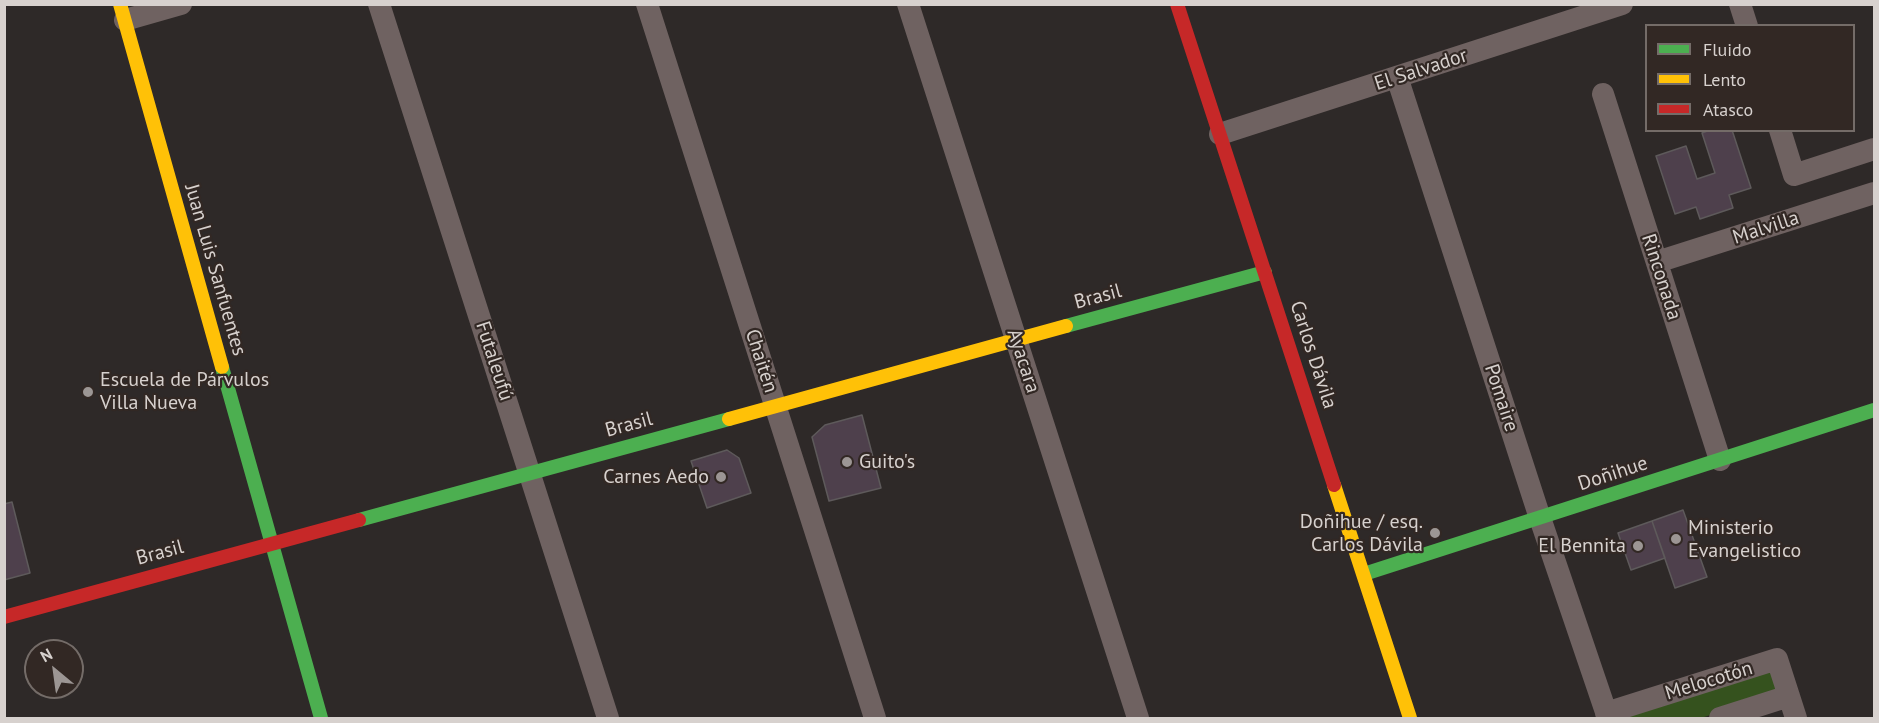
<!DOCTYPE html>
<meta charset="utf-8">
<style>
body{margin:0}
#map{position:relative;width:1879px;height:723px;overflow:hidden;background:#2e2928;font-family:"PT Sans",sans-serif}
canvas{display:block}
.frame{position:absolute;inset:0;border:6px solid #d7d1ce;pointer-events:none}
.legend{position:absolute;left:1645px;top:24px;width:210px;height:108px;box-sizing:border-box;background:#322824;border:2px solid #746c68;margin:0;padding:8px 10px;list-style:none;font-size:18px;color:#d7d1ce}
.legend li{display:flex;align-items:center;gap:12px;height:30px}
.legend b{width:30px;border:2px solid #746c68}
.north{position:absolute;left:24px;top:639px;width:60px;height:60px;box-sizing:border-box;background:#322824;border:2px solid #746c68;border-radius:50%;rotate:331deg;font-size:16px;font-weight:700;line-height:24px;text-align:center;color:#d7d1ce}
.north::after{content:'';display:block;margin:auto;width:21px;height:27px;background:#9c9694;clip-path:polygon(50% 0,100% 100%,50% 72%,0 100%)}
</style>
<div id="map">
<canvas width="1879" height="723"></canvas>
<div class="frame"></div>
<ul class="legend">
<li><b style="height:8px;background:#4caf50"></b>Fluido</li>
<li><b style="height:8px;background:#ffc107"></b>Lento</li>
<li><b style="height:8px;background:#c62828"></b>Atasco</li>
</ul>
<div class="north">N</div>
</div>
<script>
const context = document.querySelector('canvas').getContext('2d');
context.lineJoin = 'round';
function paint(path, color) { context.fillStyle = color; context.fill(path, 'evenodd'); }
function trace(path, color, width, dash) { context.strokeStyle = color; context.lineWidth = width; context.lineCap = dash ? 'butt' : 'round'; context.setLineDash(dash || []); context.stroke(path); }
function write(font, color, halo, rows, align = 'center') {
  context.font = font + ' "PT Sans",sans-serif'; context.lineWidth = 4.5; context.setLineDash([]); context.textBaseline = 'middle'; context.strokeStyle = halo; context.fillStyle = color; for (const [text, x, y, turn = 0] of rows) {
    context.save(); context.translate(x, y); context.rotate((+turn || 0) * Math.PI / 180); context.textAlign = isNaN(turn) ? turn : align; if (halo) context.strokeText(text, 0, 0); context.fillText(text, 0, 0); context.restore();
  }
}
paint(new Path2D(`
 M1771,667L1779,693L1701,718H1615Z`), '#35521e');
const building = new Path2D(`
 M1710,130H1732L1751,188L1729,195L1733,208L1700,219L1696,207L1675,214L1656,156L1686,146L1697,179L1715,173L1702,133Z
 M862,415L881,488L829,501L812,437L825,425Z
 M727,450L739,458L751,493L707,508L691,461Z
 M12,502L30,573L4,580V504Z
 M1683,510L1707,577L1675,588L1652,521Z
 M1652,521L1665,558L1631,570L1618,533Z`);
paint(building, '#4e404c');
trace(building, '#5e5a5b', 1.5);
trace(new Path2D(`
 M379,4L608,718
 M647,4L875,718
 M908,4L1138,718
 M1740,4L1747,26
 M125,20L181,4
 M1397,77L1540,518L1608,718
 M1603,94L1720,460
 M1780,130L1794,175L1874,149
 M1220,134L1622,4
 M1657,262L1874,193
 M1606,713L1777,659L1796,718
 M1720,718L1789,696`), '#6f6261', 22);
trace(new Path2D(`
 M1066,326L1265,272
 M222,367L321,718
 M359,520L729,419
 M1364,574L1874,410`), '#4caf50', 14);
trace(new Path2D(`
 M120,4L222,367
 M729,419L1066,326
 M1334,485L1410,718`), '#ffc107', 14);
trace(new Path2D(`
 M1177,4L1334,485
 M4,617L359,520`), '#c62828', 14);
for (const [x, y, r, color] of [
 [88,392,6,"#9c9694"],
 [847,462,6,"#9c9694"],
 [721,477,6,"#9c9694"],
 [1435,533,6,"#9c9694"],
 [1676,539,6,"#9c9694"],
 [1638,546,6,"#9c9694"]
]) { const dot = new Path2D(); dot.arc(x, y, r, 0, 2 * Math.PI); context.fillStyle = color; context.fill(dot); trace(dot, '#322824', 2); }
write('20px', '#d7d1ce', '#322824', [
 ["El Salvador",1421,70,-18],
 ["Malvilla",1766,228,-18],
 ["Juan Luis Sanfuentes",215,270,74],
 ["Rinconada",1661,277,72],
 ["Brasil",1098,297,-15],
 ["Carlos Dávila",1313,355,72],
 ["Futaleufú",494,361,72],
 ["Chaitén",761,361,72],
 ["Ayacara",1023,361,72],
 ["Pomaire",1501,398,72],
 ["Brasil",629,425,-15],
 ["Doñihue",1613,474,-18],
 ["Brasil",160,553,-15],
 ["Melocotón",1709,681,-17]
]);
write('20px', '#d7d1ce', '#322824', [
 ["Escuela de Párvulos",100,380],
 ["Villa Nueva",100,403],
 ["Guito's",859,462],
 ["Carnes Aedo",709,477,"right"],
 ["Doñihue / esq.",1423,522,"right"],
 ["Carlos Dávila",1423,545,"right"],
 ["Ministerio",1688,528],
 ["Evangelistico",1688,551],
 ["El Bennita",1626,546,"right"]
], 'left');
</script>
